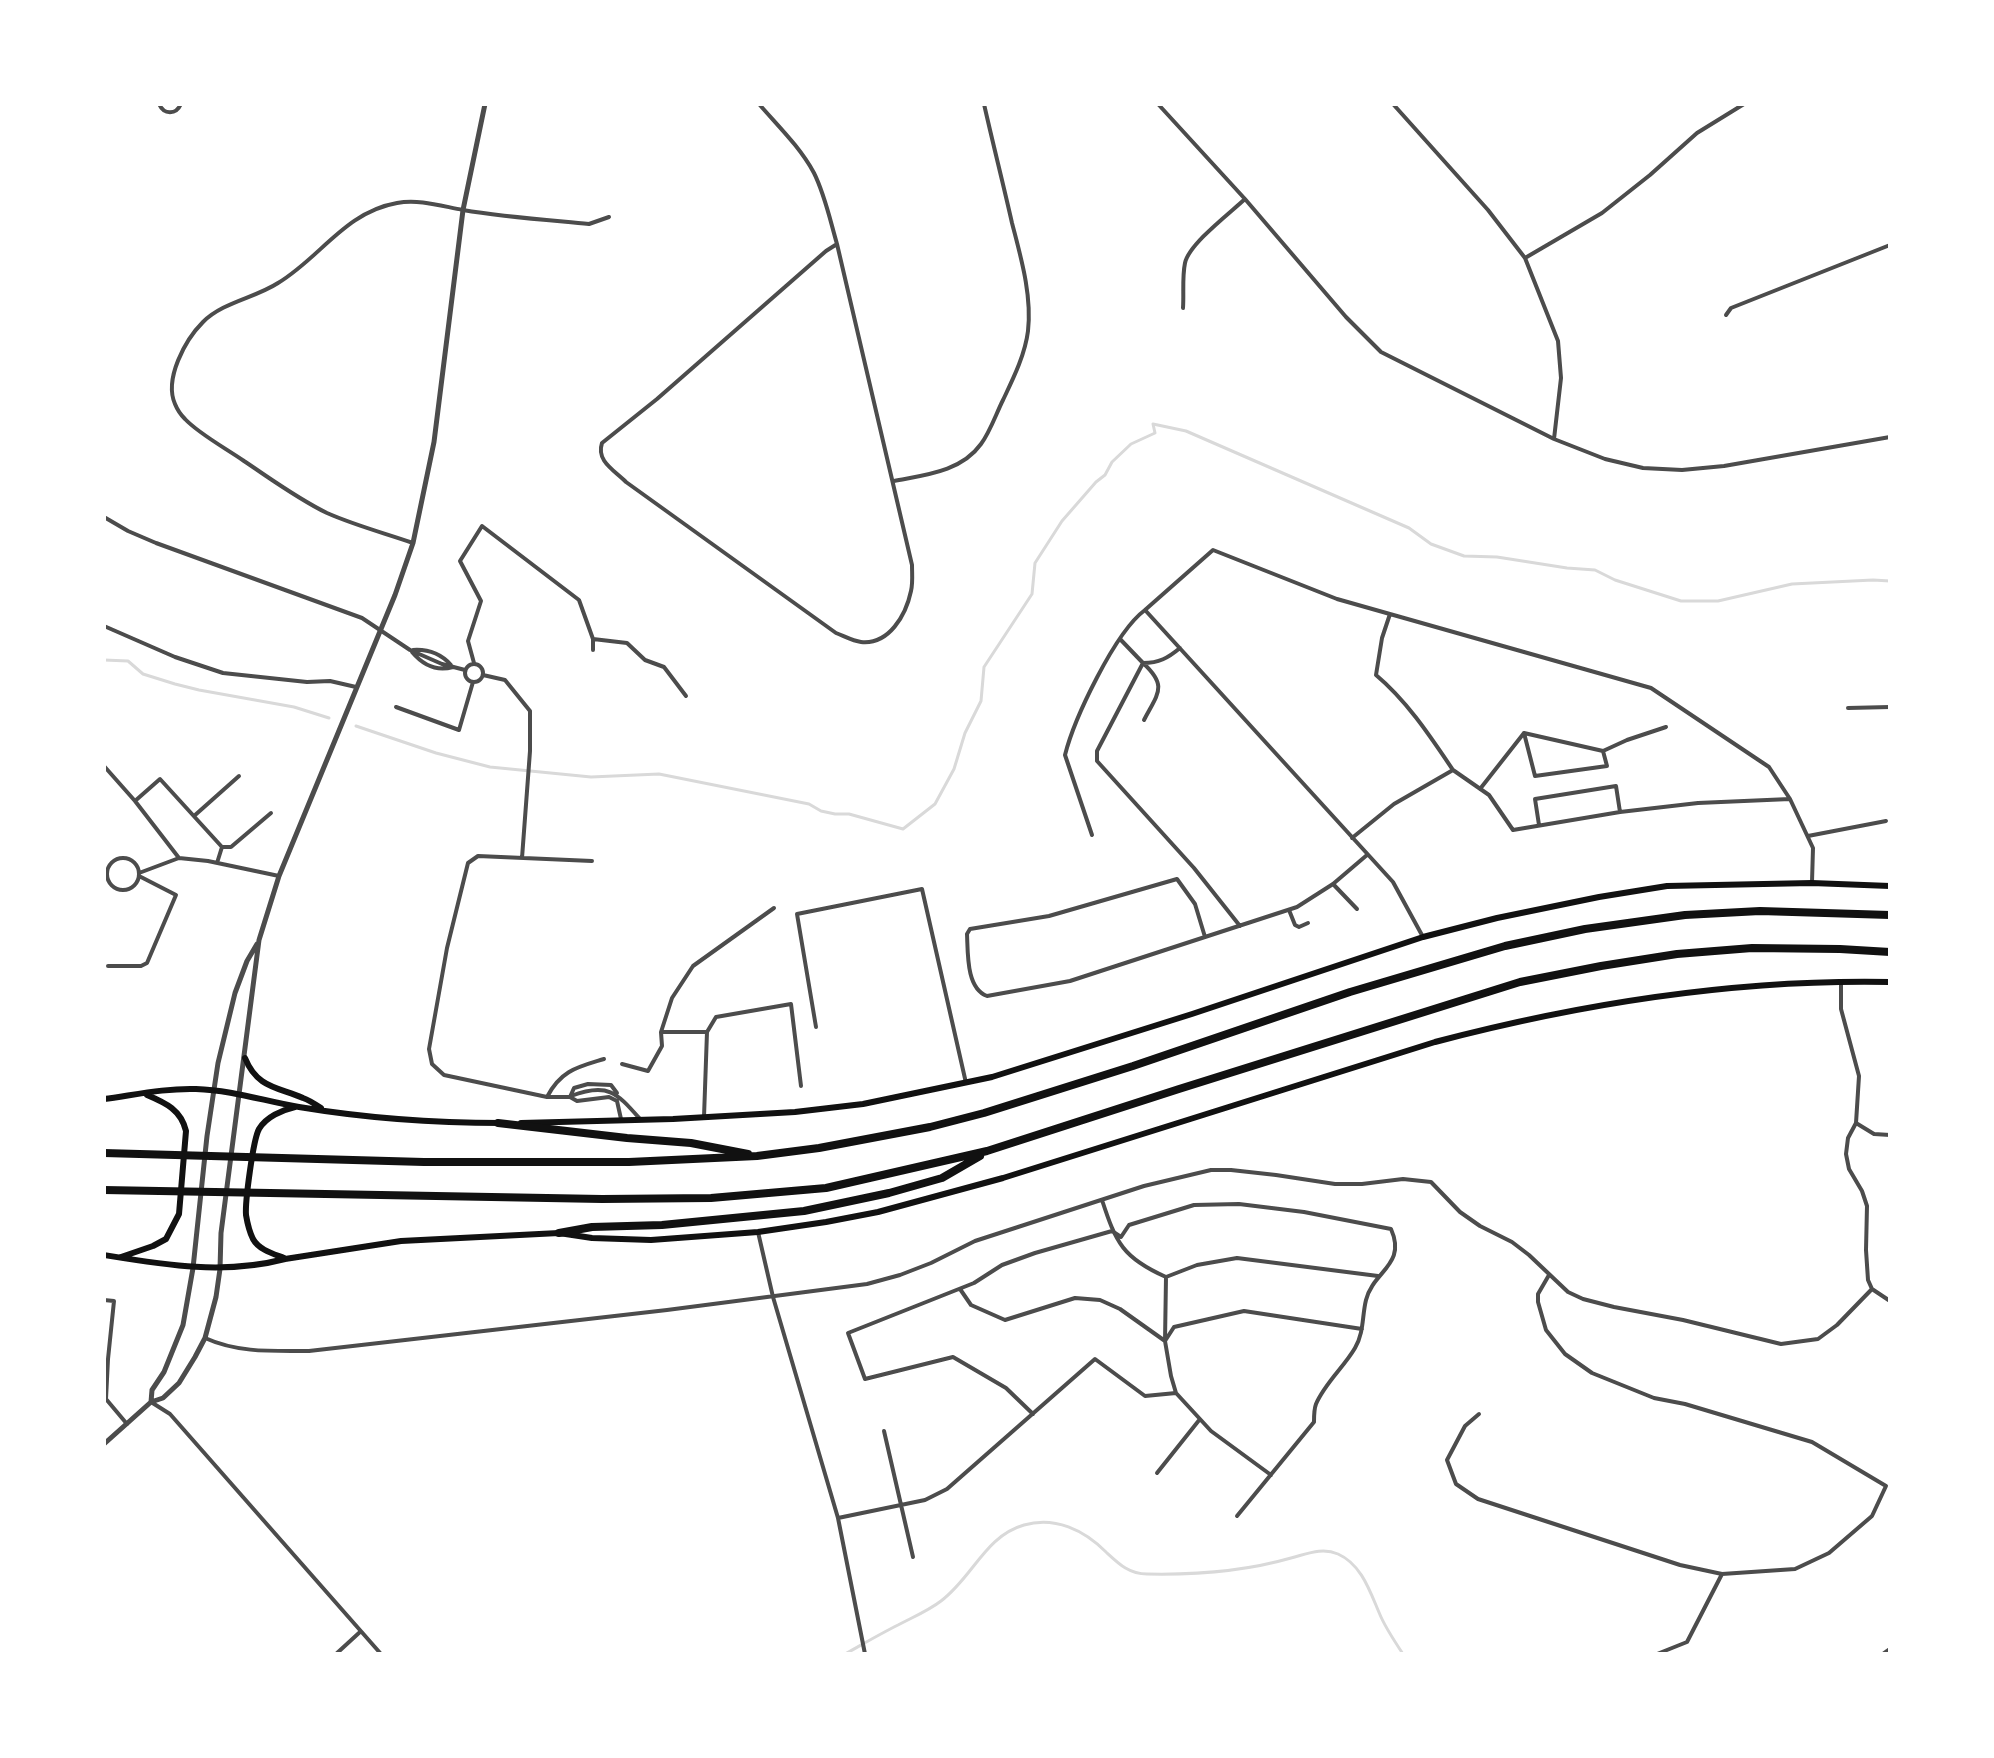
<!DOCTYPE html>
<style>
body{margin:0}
#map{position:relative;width:1994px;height:1758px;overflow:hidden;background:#fff;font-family:"Archivo Narrow",sans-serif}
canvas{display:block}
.frame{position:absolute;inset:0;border:106px solid #fff;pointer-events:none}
</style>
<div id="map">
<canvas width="1994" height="1758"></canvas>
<div class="frame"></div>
</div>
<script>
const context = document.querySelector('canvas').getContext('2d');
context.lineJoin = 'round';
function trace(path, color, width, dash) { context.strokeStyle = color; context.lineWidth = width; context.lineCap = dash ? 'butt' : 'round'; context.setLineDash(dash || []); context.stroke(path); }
trace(new Path2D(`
 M104,660L128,661L143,674L175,684L199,690L294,707L329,718
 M356,726L436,753L490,767L591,777L659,774L809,804L821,811L835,814H849L903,829L935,804L954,769L965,733L981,701L984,667L1032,594L1035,563L1062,521L1096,482L1105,475L1112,462L1131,444L1155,433L1153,424L1186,431L1409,528L1431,544L1464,556L1497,557L1567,568L1595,570L1615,580L1681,601H1718L1792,584L1873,580L1890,581
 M845,1654C863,1644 880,1634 898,1625C913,1617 928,1611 941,1601C973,1577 985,1536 1024,1525C1055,1516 1084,1530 1106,1552C1119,1564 1129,1574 1147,1574C1194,1575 1246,1571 1291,1558C1307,1554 1322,1547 1338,1554C1363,1565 1371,1595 1381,1617C1387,1630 1395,1642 1403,1654`), '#d9d9d9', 3);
trace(new Path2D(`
 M159,104C164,115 176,115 181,104
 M759,104C778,126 800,147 814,173C825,195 830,220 837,244L912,565C912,574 913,583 911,591C906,615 889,645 861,642C853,641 844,636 836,633L626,482C614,470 596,461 602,443L657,399L826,251L837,244
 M1158,104L1245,199L1346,317L1381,352L1554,439L1605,459L1643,468L1682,470L1724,466L1890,437
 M1393,104L1488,210L1525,258L1558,341L1561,378L1554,439
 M1525,258L1602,213L1650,175L1697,133L1744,104
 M1183,308C1184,294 1182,277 1185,263C1189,244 1230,213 1245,199
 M1726,315L1731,308L1890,245
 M894,481C924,475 961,472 981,444C990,432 996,414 1003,400C1013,379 1025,355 1028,331C1032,295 1021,258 1012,223C1003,183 993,144 984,104
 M104,517L128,531L156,543L362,618L410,650L442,664L465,670
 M413,543C384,533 354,525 327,513C298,499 271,479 244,461C227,449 199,434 185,419C181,415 177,409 175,404C164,379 185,340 203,322C223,302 255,298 278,283C320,258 345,212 397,203C419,199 441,206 463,210C504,217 547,220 589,224L609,217
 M1390,614L1382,638L1376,675C1407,701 1430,736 1453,770
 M104,626L175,657L223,673L307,682L330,681L356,687
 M593,639V650
 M1120,639L1143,663L1097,751V761L1194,868L1240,926
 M413,650C428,649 441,654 451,665
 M412,652C423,665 436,672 453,667
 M474,663L468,641L481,601L460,561L482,526L579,600L593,639L627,643L645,660L664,667L686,696
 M1143,663C1168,686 1158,693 1144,720
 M1143,663C1159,663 1168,658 1180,648
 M465 673a9 9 0 1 1 18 0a9 9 0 1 1-18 0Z
 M483,675L505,680L530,711V751L522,858
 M396,707L459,730L473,682
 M1848,708L1890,707
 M1524,733L1535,776L1607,766L1603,751
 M104,766L135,801L179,858
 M1480,789L1524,733L1603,751L1627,740L1666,727
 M135,801L160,779L222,847L217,863
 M194,816L239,776
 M1539,825L1535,799L1616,786L1620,812
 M1092,835L1065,755C1074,719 1115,632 1145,610
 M1808,836L1886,821
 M1352,838L1394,804L1453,770L1489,795L1513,830L1620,812L1698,803L1790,799
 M222,847H231L271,813
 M107 874a16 16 0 1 1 32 0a16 16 0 1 1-32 0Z
 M592,861L478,856L468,863L447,948L429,1049L432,1064L444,1075L547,1097H570L577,1101L609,1097L617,1101L621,1119
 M139,873L179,858L208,861L279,876
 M1333,884L1357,909
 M1289,910L1295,925L1299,927L1308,923
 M1205,937L1195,904L1177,879L1049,916L970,929L967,934C968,953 966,988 987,996L1070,981L1297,907L1333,884L1367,855
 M1423,937L1393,882L1145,610L1213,550L1337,599L1651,688L1769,767L1790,799L1813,848L1812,882
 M108,966H141L147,963L176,895L139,876
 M1841,982V1009L1859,1076L1856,1123L1848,1138L1846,1154L1849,1169L1862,1191L1867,1206L1866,1250L1868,1280L1872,1289
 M816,1027L797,914L922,889L966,1083
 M662,1032H707
 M622,1064L648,1071L662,1046L661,1032L672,998L693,966L774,908
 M571,1096C608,1082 617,1093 640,1119
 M547,1097C561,1070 578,1067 604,1059
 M570,1097L574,1088L588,1084L611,1085L617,1093
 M704,1117L707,1032L716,1017L791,1004L801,1086
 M1856,1123L1874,1134L1890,1135
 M1102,1200C1116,1243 1123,1258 1166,1277L1197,1265L1237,1258L1378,1276
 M758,1232L773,1297L838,1518L865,1654
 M1166,1277L1165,1341L1174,1327L1244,1311L1362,1329
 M960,1289L971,1305L1005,1320L1075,1298L1100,1300L1120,1309L1165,1341L1171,1376L1176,1393
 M1872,1289L1890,1301
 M104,1300L114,1301L108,1359L106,1399
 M205,1338C238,1353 273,1351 309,1351L667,1310L867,1284L900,1275L931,1263L975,1241L1144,1186L1211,1170H1231L1276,1175L1335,1184H1362L1403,1179L1431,1182L1460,1212L1480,1226L1512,1242L1529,1255L1568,1292L1583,1299L1614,1307L1683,1320L1781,1344L1818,1339L1837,1325L1872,1289
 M106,1399L127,1424
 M151,1402L170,1414L381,1654
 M1033,1414L1006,1388L953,1357L865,1379L848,1333L974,1283L1002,1265L1035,1253L1112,1231L1121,1237L1129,1225L1194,1205L1239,1204L1304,1212L1391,1229C1407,1265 1373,1271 1366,1300C1362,1316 1364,1333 1355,1348C1344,1367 1325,1383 1316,1404C1314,1409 1314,1417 1314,1422L1237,1516
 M1479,1414L1465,1426L1447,1460L1456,1484L1478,1499L1680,1565L1722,1574L1795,1569L1829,1553L1872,1516L1886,1486L1812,1442L1685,1404L1654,1398L1592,1373L1565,1354L1546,1330L1538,1302V1294L1549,1275
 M884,1431L913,1557
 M1157,1473L1200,1419
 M838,1518L925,1500L947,1489L1095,1359L1145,1396L1176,1393L1211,1431L1271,1475
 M336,1654L360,1632
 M1657,1654L1687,1642L1722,1574
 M1883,1654L1890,1649`), '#4c4c4c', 4);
trace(new Path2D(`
 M151,1402L152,1390L164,1372L183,1325L193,1268L207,1136L218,1063L235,993L247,961L257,944
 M104,1444L151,1402L163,1398L179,1383L195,1357L205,1338L216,1297L220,1269L221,1233L259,940L279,876L395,595L413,543L434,442L463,210L485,104`), '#4c4c4c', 5);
trace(new Path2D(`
 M245,1058C257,1088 278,1087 303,1098C309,1100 315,1104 321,1108
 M104,1099C134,1095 165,1088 196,1089C232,1090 264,1101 299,1107C365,1118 434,1123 502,1123
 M521,1123L673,1119L795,1112L863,1104L992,1077L1192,1014L1423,937L1497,918L1599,897L1667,886L1812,883L1890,886
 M104,1255C165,1265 224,1275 285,1259L401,1241L559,1233L592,1238L651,1240L758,1232L826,1222L878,1212L1003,1178L1435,1042C1583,1003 1736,979 1890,982
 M121,1257L153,1246L166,1239L179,1214L186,1131C181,1110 166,1103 147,1095
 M284,1258C274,1254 259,1250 253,1239C250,1233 247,1221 246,1215C245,1202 253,1140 259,1129C266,1117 282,1110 295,1107`), '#111', 6);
trace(new Path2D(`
 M498,1123L627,1138L691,1143L748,1154
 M104,1153L424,1162H629L757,1156L819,1148L930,1127L984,1113L1133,1066L1350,992L1505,946L1585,929L1685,915L1760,911L1890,915
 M104,1190L602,1199L711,1198L826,1188L987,1151L1179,1089L1520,982L1601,966L1677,954L1752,948L1840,949L1890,952
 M559,1233L592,1227L662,1225L804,1211L889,1193L942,1178L980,1156`), '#111', 8);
</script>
